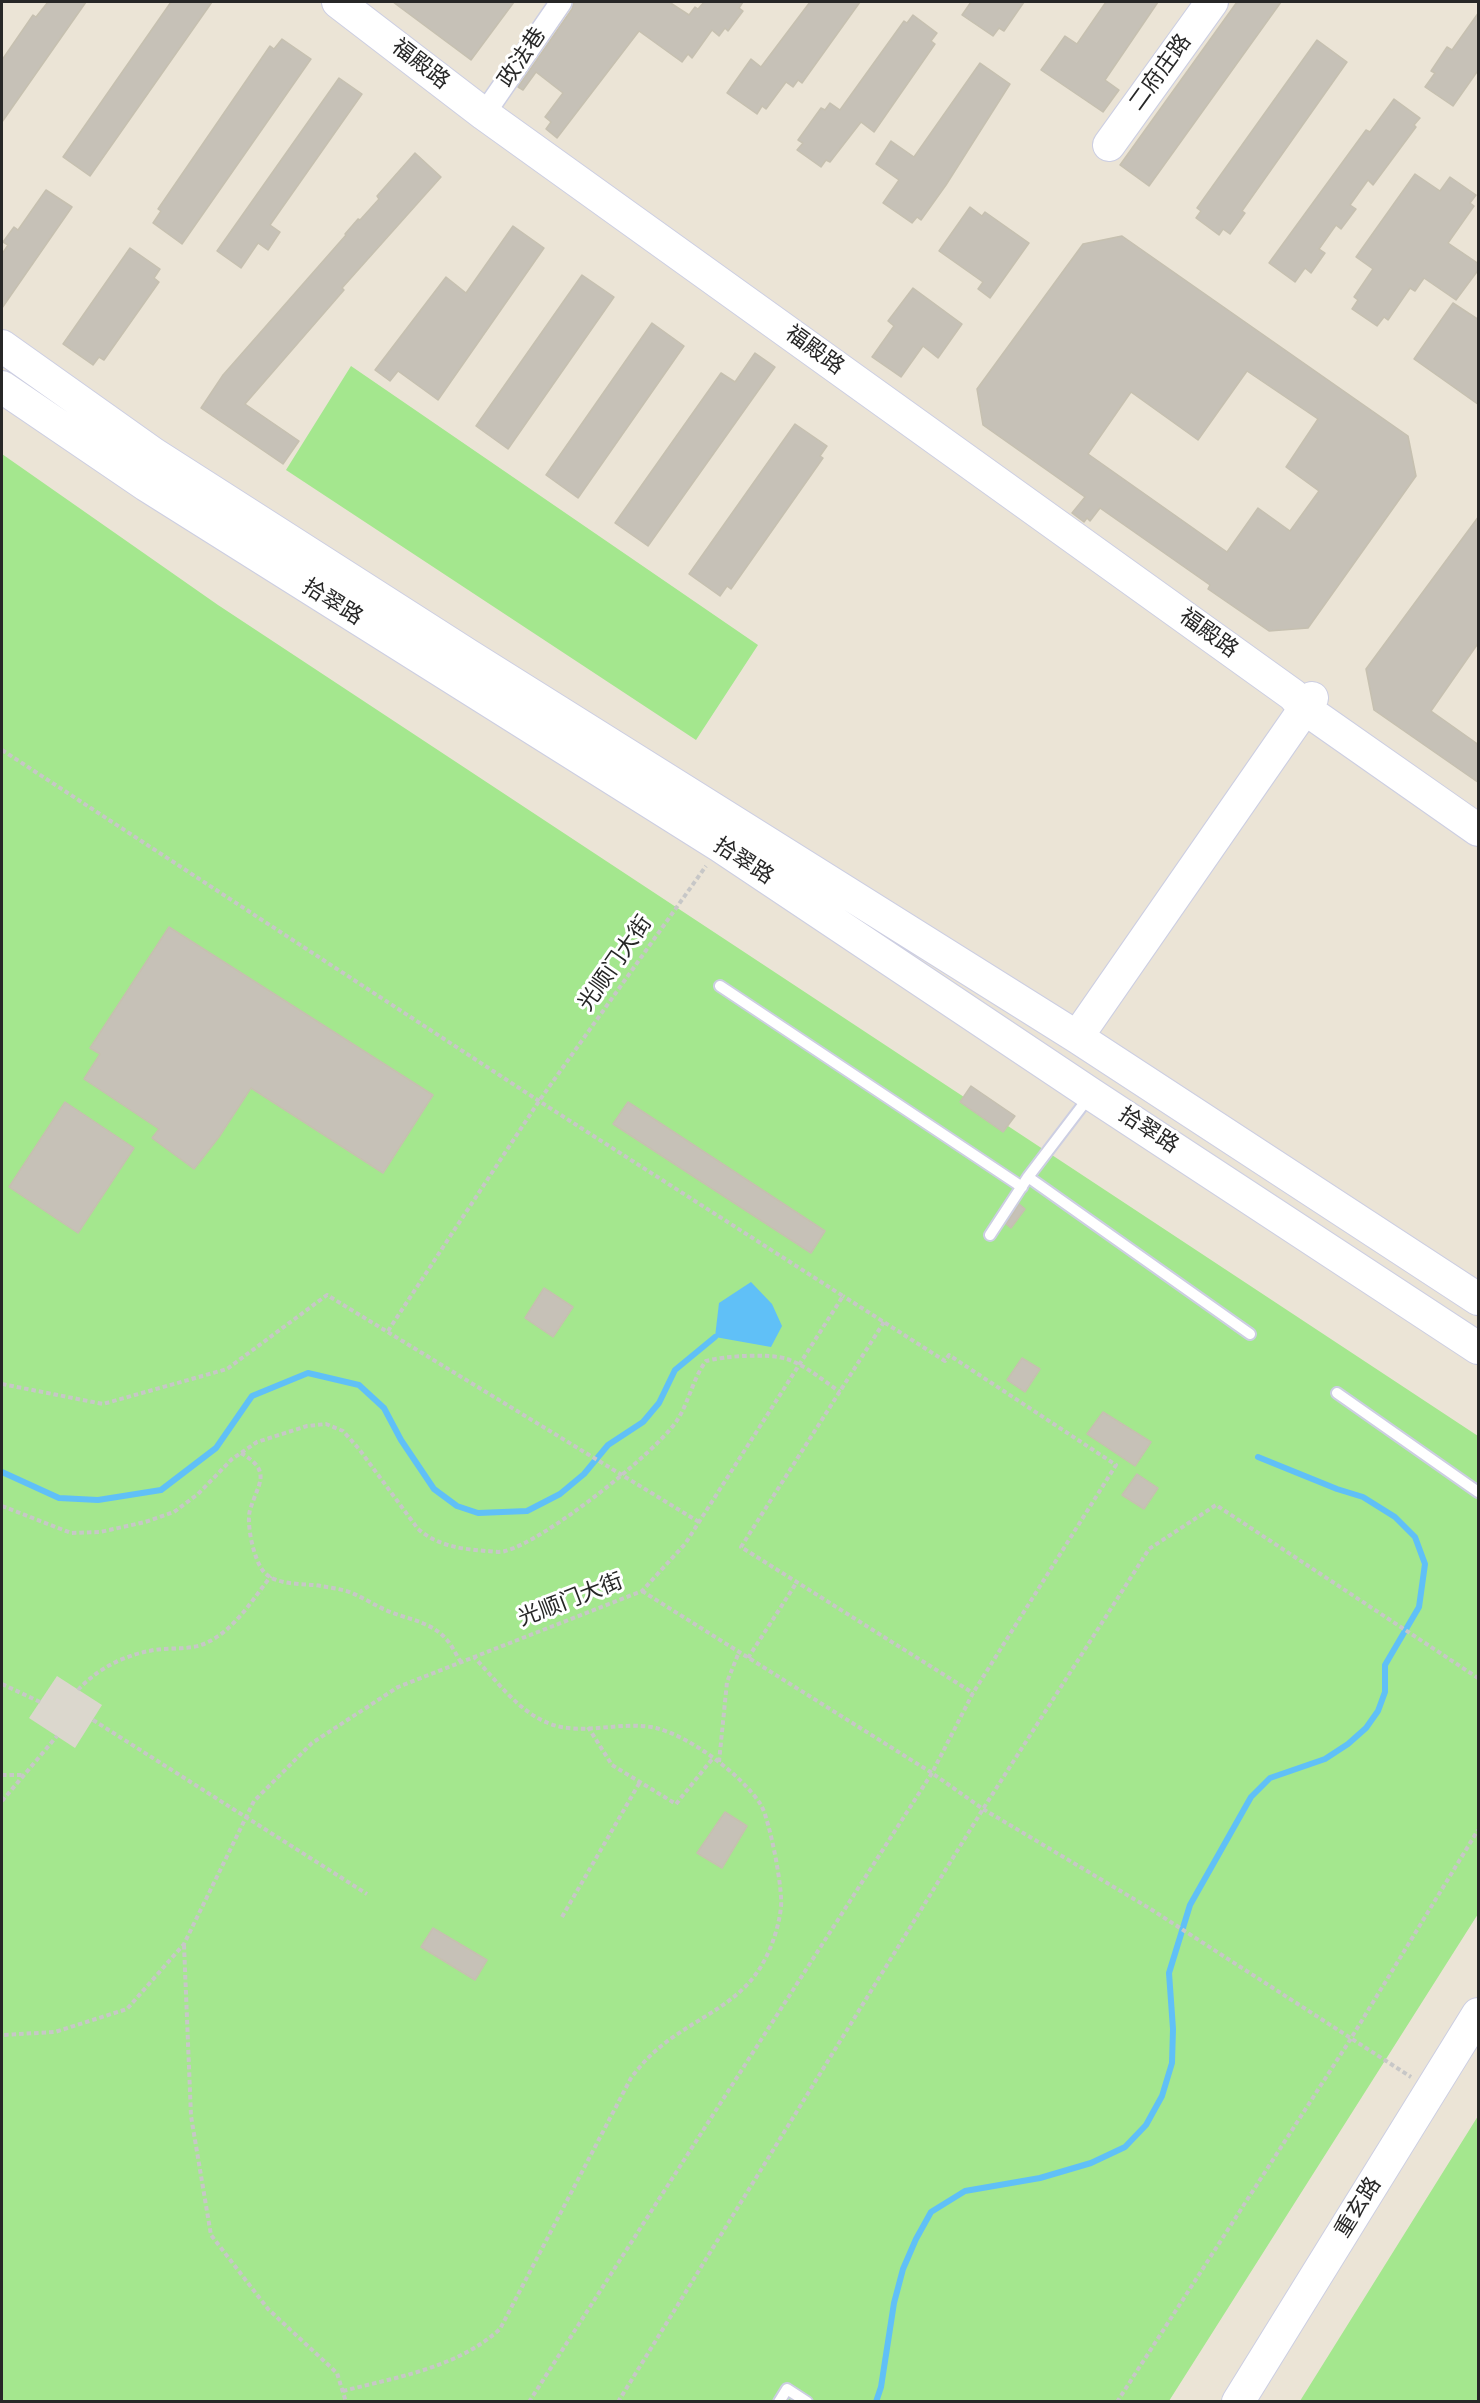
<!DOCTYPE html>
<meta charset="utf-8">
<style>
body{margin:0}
#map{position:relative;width:1480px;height:2403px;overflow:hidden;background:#ebe4d6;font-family:"Sofia Sans Condensed",sans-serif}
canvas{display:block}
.frame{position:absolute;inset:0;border:3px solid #272727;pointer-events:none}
</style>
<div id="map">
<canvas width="1480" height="2403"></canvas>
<div class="frame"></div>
</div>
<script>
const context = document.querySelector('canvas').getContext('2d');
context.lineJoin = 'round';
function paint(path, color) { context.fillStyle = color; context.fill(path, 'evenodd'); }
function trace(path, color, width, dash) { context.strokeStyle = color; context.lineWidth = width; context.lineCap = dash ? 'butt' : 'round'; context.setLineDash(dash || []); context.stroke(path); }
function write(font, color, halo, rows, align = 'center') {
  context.font = font + ' "Sofia Sans Condensed","Noto Sans SC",sans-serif'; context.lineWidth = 6; context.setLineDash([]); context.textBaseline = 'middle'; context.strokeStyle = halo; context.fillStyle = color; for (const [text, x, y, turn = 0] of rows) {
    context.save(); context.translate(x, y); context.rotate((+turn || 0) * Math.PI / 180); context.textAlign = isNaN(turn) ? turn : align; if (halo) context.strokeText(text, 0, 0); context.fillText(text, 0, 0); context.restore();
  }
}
paint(new Path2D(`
 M351,366L758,645L696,740L286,470Z
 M2,454L218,605L1478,1436V1914L1169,2401H2Z
 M1478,2116V2401H1300Z`), '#a4e78e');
paint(new Path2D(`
 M57,1676L102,1705L75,1748L29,1718Z`), '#dbd7cd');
paint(new Path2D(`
 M751,1282L772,1304L782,1326L771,1347L715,1337L719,1303Z`), '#60c0f7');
trace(new Path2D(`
 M2,1472L59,1498L98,1500L161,1490L216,1448L252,1396L308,1373L359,1385L384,1408L401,1440L434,1489L457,1506L478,1513L527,1511L560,1494L584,1474L608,1445L643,1422L659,1403L675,1370L715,1337
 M876,2402L881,2387L894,2303L903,2269L916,2239L931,2212L965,2191L1040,2178L1091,2163L1125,2147L1146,2125L1162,2096L1172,2063L1173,2029L1169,1973L1190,1905L1251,1797L1270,1778L1325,1759L1348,1744L1366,1728L1378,1711L1385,1692V1665L1419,1607L1425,1564L1415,1537L1395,1517L1363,1497L1337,1489L1258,1457`), '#60c0f7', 6);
const building = new Path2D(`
 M48,2H86L2,122V60L33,15L36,17Z
 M171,2H212L90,176L63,157Z
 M393,2H514L471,60Z
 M574,2H669L689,15L695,7L698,9L704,2H743L739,8L743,11L728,31L725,28L719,36L712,30L692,58L688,54L682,62L639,31L557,138L546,129L551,122L545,117L563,93L536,72L523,90L518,87L572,9Z
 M810,2H860L802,83L798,80L793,87L786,82L766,109L762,106L757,114L727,93L751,59L761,67Z
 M971,2H1024L1004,31L999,28L993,36L962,15Z
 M1106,2H1158L1105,80L1119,90L1103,112L1041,70L1065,36L1077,44Z
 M1237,2H1281L1149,186L1120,165Z
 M1479,12V69L1453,106L1425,87L1435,73L1431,71L1447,47L1452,50Z
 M913,15L937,33L931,41L935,44L874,132L861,122L830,162L826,160L821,167L797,150L803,143L798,140L821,108L825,110L830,103L840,110L904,21L907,23Z
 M282,39L311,59L182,244L153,223L161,211L158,209L270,46L274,49Z
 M1317,40L1347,62L1242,211L1245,213L1230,234L1223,229L1219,235L1196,218L1201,211L1197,208Z
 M980,63L1010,84L946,185L921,220L917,217L912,223L883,203L899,180L876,164L891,141L914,157Z
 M339,78L362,94L270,225L280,232L268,250L258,243L241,268L217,251Z
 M1394,99L1420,118L1414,125L1416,127L1373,185L1368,180L1350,205L1356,209L1341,229L1336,225L1319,249L1325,253L1311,273L1305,268L1295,282L1269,263L1366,130L1370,132Z
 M415,153L441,177L342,288L344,290L245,404L299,441L283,464L201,408L223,375L346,235L345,234L358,219L360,220L379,199L377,196Z
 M1415,174L1440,191L1450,177L1476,195L1470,203L1474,206L1448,243L1479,264V269L1456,300L1424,278L1415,291L1410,288L1388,320L1384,317L1377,326L1352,309L1358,300L1354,297L1373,269L1356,257Z
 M46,190L72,207L2,308V254L8,245L3,242L14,227L18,230Z
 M970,207L982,216L985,212L1029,243L990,298L978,289L983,282L939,251Z
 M513,226L544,248L438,400L398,371L390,381L375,370L446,277L466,293Z
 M1122,236L1408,436L1416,476L1308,628L1269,631L1208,589L1210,585L1100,508L1090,521L1087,518L1084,522L1072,513L1085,497L983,425L977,389L1083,244ZM1247,371L1318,419L1286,467L1319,491L1290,531L1258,508L1227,552L1088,454L1131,392L1198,440Z
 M130,248L160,269L154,278L159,282L104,360L99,357L93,365L63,344Z
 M582,275L614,297L508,449L476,426Z
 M913,288L962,324L938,358L923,346L901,377L872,357L894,326L888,321Z
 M1453,303L1479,320V405L1414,359Z
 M652,323L684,346L578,498L546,475Z
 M755,353L775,367L648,546L615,523L721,373L735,382Z
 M795,424L827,446L820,456L823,458L731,589L727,586L720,596L689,574Z
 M1479,516V642L1431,711L1479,745V783L1374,710L1366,669Z
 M169,927L433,1095L383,1173L251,1088L219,1137L194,1169L152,1138L159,1129L84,1079L100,1054L90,1048Z
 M971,1086L1015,1116L1003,1132L960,1102Z
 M65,1102L134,1148L78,1233L9,1187Z
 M628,1102L825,1231L811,1253L613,1124Z
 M1019,1204L1025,1209L1011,1228L1006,1224Z
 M544,1288L573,1307L553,1337L525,1318Z
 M1022,1358L1040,1369L1025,1392L1007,1380Z
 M1103,1412L1151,1442L1135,1466L1087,1434Z
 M1137,1474L1158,1488L1144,1509L1122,1495Z
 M725,1812L747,1826L722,1868L697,1853Z
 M433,1928L487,1960L475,1980L421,1947Z`);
paint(building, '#c6c1b7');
trace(building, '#c6c0b0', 1.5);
const lane = new Path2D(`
 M720,986L1022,1187
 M1028,1177L1250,1334
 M990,1235L1028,1177L1089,1097
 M1337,1393L1478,1492
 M779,2402L787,2389L807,2402`);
const street = new Path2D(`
 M484,114L561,2`);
const secondary = new Path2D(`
 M338,2L484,114L1293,695L1304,708L1478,830
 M1109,145L1212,2
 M2,346L154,454L468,655L1077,1037L1478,1299
 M2,387L146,485L720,846L1091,1094L1478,1348
 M1077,1037L1312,698
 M1238,2402L1478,2014`);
trace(lane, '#cccee2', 14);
trace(street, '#cccee2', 24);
trace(secondary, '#cccee2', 34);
trace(new Path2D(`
 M2,750L539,1101L843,1296L699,1522L685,1544L642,1591L398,1687L312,1743L254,1801L184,1944L127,2009L55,2032L2,2035
 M884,1322L741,1547L973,1693
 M388,1331L539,1101L706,866
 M2,1384L103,1404L227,1369L327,1295L699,1522
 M241,1453C273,1472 258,1483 250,1510C246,1524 254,1561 264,1572C276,1586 304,1583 321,1586C331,1588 342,1589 352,1593C366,1599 379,1608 393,1613C412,1620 432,1623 446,1639C452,1645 456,1655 461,1662
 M2,1506L71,1533L100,1532L145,1522L174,1512L198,1494L232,1459L257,1442L307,1426L326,1424L343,1431L359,1449L418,1529C438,1546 461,1549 486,1551C492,1551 499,1553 505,1551C543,1542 653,1455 676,1422C689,1403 692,1380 706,1361C725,1356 768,1353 787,1359C805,1365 824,1381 840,1392
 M642,1591L932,1773L983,1809L1149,1908L1411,2077
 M748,1658L797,1582
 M2,1684L40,1702
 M78,1690C98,1668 125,1655 154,1650C172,1647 191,1651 208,1642C235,1629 253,1599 271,1576
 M93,1720L367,1894
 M588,1727L612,1765L676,1804L713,1758
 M719,1762L727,1682L739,1652
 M2,1775H24
 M2,1801L57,1736
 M562,1917L640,1782
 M184,1945L191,2116L211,2235L268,2309L337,2373L346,2402
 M343,2391C397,2377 457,2368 500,2329L631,2078C642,2063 654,2051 669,2040C703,2015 742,2001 763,1963C772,1947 779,1926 781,1907C783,1889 770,1821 761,1805C742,1775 691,1737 656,1728C621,1720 581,1737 548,1723C518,1711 496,1680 474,1657
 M529,2402L932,1773L973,1693L1116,1465L949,1355L945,1361L843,1296
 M618,2402L983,1809L1149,1549L1216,1505L1478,1678
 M1117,2402L1350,2040L1478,1830`), '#c7c7c7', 4, [4.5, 3]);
trace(lane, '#fff', 10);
trace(street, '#fff', 21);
trace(secondary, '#fff', 32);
write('22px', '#272727', '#fff', [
 ["政法巷",523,58,-56],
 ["福殿路",420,65,38],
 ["二府庄路",1161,73,-54],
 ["福殿路",814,351,36],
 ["拾翠路",332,603,32],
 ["福殿路",1208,634,36],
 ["拾翠路",743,862,33],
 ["光顺门大街",616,964,-55],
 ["拾翠路",1148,1131,33],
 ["光顺门大街",571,1601,-21],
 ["重玄路",1359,2208,-58]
]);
</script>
